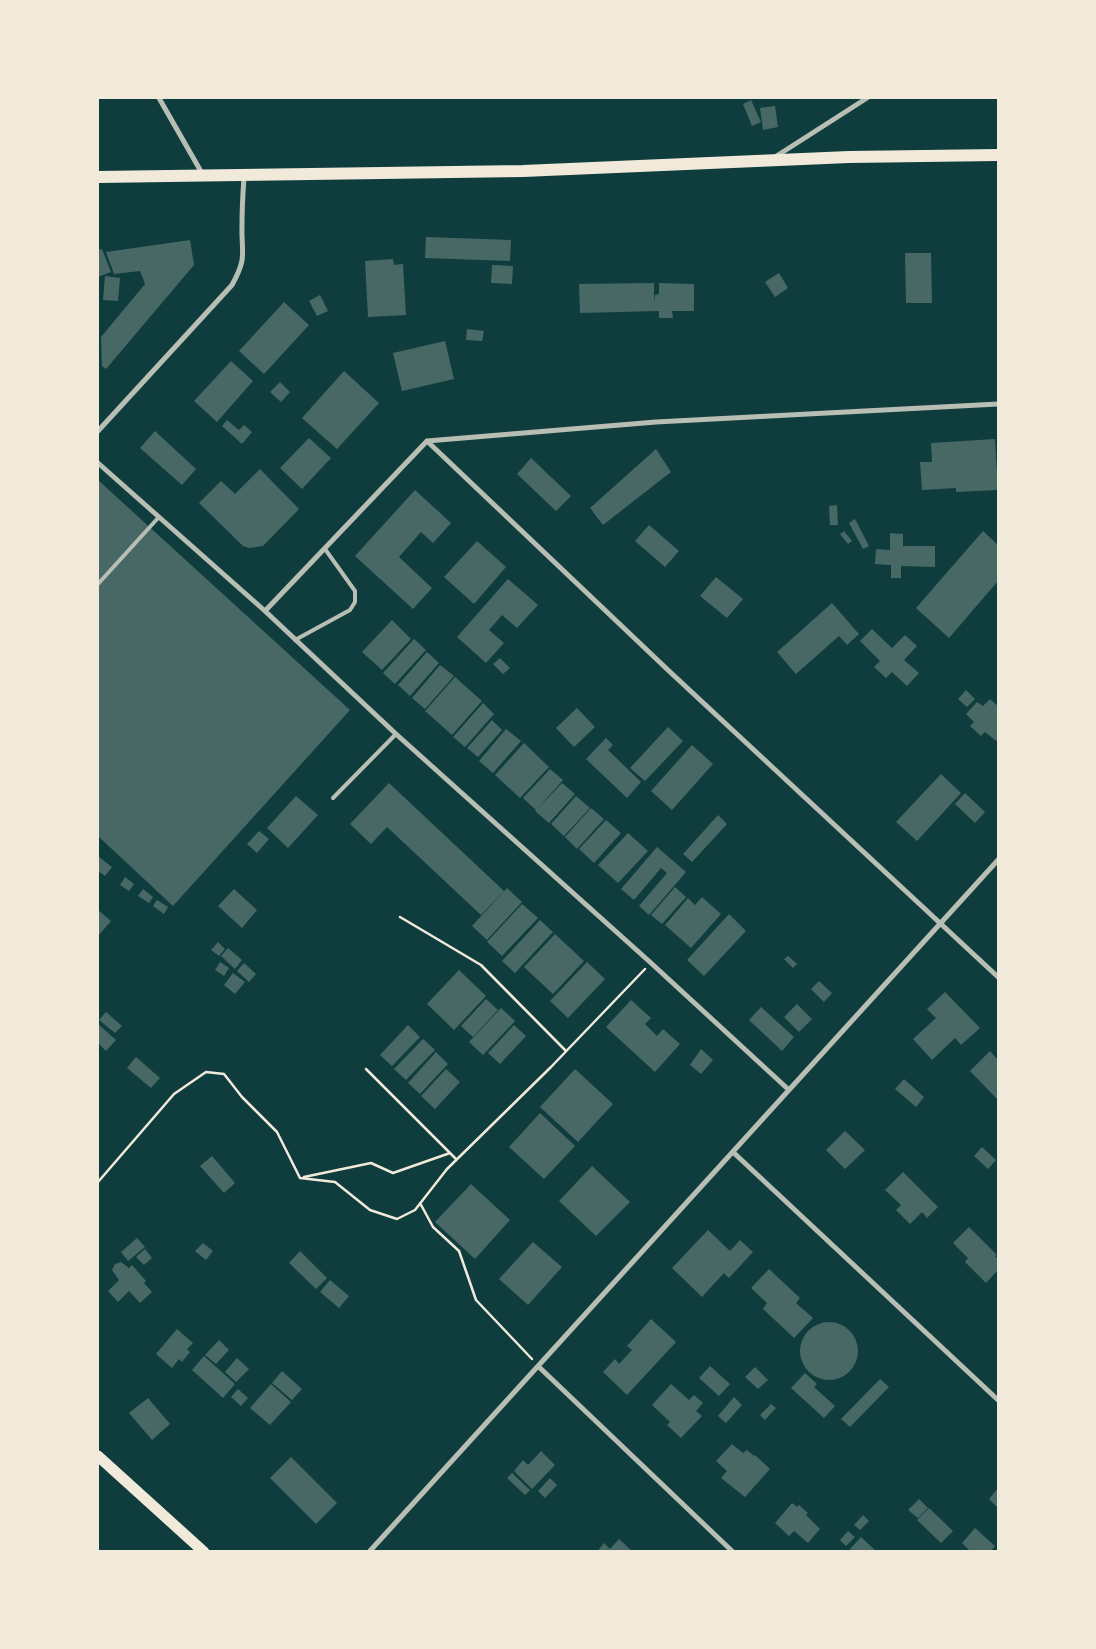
<!DOCTYPE html>
<style>
body{margin:0}
#map{position:relative;width:1096px;height:1649px;overflow:hidden;background:#0f3d3e;font-family:"Exo 2",sans-serif}
canvas{display:block}
.frame{position:absolute;inset:0;border:99px solid #f1e9da;pointer-events:none}
</style>
<div id="map">
<canvas width="1096" height="1649"></canvas>
<div class="frame"></div>
</div>
<script>
const context = document.querySelector('canvas').getContext('2d');
context.lineJoin = 'round';
function paint(path, color) { context.fillStyle = color; context.fill(path, 'evenodd'); }
function trace(path, color, width, dash) { context.strokeStyle = color; context.lineWidth = width; context.lineCap = dash ? 'butt' : 'round'; context.setLineDash(dash || []); context.stroke(path); }
paint(new Path2D(`
 M751,100L761,122L752,126L743,104Z
 M775,106L778,127L763,130L760,108Z
 M426,237L511,240L510,261L425,258Z
 M190,240L194,265L106,369L102,366L101,337L145,284L140,271L114,274L106,252Z
 M102,249L111,272L98,277V250Z
 M905,253H931L932,303H906Z
 M393,259L394,265L403,264L406,315L368,317L365,261Z
 M492,265L513,266L512,284L491,283Z
 M779,273L788,288L775,297L765,282Z
 M105,276L120,278L118,301L103,300Z
 M654,283V302L655,295L659,294V283L694,284V311H672L673,318H659V311L580,313L579,284Z
 M320,295L328,311L317,316L309,301Z
 M284,302L309,325L264,374L239,351Z
 M467,329L484,331L482,341L466,340Z
 M445,341L454,379L402,391L393,353Z
 M231,361L253,381L217,422L194,401Z
 M344,371L379,403L337,449L302,418Z
 M280,382L290,392L281,402L270,392Z
 M227,420L239,430L244,425L252,432L242,444L222,426Z
 M155,431L196,469L182,485L140,448Z
 M309,438L331,458L302,489L280,468Z
 M995,439L998,490L956,492V488L922,490L920,462H932L931,443Z
 M656,449L671,472L603,525L590,508Z
 M531,458L571,496L556,511L517,474Z
 M260,469L299,509L263,546L249,548L243,546L199,503L221,481L235,494Z
 M98,480L350,710L173,906L98,836Z
 M415,490L451,523L433,543L421,532L399,557L432,588L413,609L355,556Z
 M837,505L838,525H830L829,506Z
 M855,519L869,546L863,549L849,523Z
 M649,525L679,551L665,567L635,541Z
 M844,531L852,541L848,544L840,534Z
 M983,531L998,545V581L949,638L916,608Z
 M890,533L903,534V546H935V567L901,566V578H891V565L875,564L876,549L890,550Z
 M477,541L506,567L474,604L444,577Z
 M716,577L743,599L727,618L700,596Z
 M508,579L538,605L517,628L502,615L489,630L504,643L486,663L457,637Z
 M832,603L859,634L847,645L839,636L796,674L777,652Z
 M392,620L411,639L382,670L362,652Z
 M872,629L892,648L905,635L917,646L904,660L919,673L907,686L892,672L886,678L874,667L880,661L860,641Z
 M414,639L426,650L395,684L383,673Z
 M427,652L439,663L410,696L398,685Z
 M500,658L510,668L503,674L493,664Z
 M440,665L454,676L425,709L412,698Z
 M455,677L482,701L452,735L425,711Z
 M966,690L975,699L967,707L958,699Z
 M990,699L998,706V738L996,741L985,732L981,736L970,726L974,722L966,714L977,702L983,706Z
 M483,703L494,714L465,747L453,737Z
 M577,708L595,727L574,747L556,728Z
 M492,720L502,730L478,757L467,748Z
 M668,727L683,741L645,781L630,768Z
 M506,729L521,741L493,773L479,761Z
 M606,738L613,745L608,750L641,782L627,798L586,759Z
 M524,743L549,767L520,798L495,775Z
 M692,745L713,764L672,810L651,791Z
 M550,769L563,780L536,810L523,798Z
 M941,774L961,793L917,841L896,822Z
 M389,783L504,891L481,915L387,827L371,844L350,824Z
 M562,783L575,794L549,823L535,811Z
 M965,793L985,812L975,823L955,804Z
 M296,796L318,815L288,848L267,828Z
 M576,796L590,808L564,836L551,824Z
 M591,808L604,819L577,849L565,837Z
 M718,815L727,824L692,862L683,854Z
 M606,820L621,833L594,863L579,849Z
 M259,831L269,839L257,853L247,844Z
 M628,833L648,851L618,883L598,865Z
 M657,847L686,872L649,915L639,906L667,873L661,868L634,900L621,889Z
 M98,856L112,867L105,876L98,871Z
 M125,877L134,884L129,891L120,885Z
 M675,887L686,897L662,924L651,915Z
 M507,888L522,902L487,940L472,926Z
 M143,889L153,897L149,903L138,896Z
 M234,889L257,910L242,928L218,906Z
 M702,897L721,914L691,948L665,925L688,898L695,905Z
 M157,900L168,907L164,914L153,906Z
 M522,904L538,918L502,956L487,942Z
 M98,910L111,921L99,935L98,934Z
 M729,914L746,931L704,976L687,960Z
 M540,920L553,932L515,973L502,961Z
 M555,934L584,961L553,994L524,967Z
 M218,942L225,949L219,956L211,950Z
 M228,948L242,960L235,969L221,956Z
 M788,956L797,964L793,968L784,959Z
 M220,962L229,968L224,976L215,970Z
 M587,962L605,979L568,1018L550,1001Z
 M244,963L256,974L249,982L237,971Z
 M459,970L486,996L454,1030L427,1004Z
 M233,973L245,982L235,994L224,985Z
 M819,981L832,993L824,1002L811,989Z
 M945,992L980,1028L961,1045L955,1038L932,1060L913,1039L936,1018L927,1009Z
 M486,999L498,1010L473,1037L461,1026Z
 M631,1000L651,1018L645,1024L657,1036L663,1029L680,1044L655,1072L606,1027Z
 M797,1004L812,1019L799,1032L784,1017Z
 M761,1007L794,1037L782,1051L749,1020Z
 M501,1008L515,1021L483,1055L469,1042Z
 M106,1012L122,1026L115,1033L99,1020Z
 M98,1024L116,1040L106,1051L98,1043Z
 M408,1025L420,1037L392,1066L380,1055Z
 M514,1025L526,1036L500,1064L488,1053Z
 M423,1039L435,1050L406,1080L394,1069Z
 M701,1049L713,1060L701,1074L690,1065Z
 M990,1051L998,1060V1100L970,1071Z
 M436,1052L448,1064L420,1094L408,1083Z
 M136,1057L160,1078L151,1088L127,1068Z
 M446,1069L460,1082L435,1109L421,1096Z
 M575,1069L613,1104L578,1142L540,1107Z
 M904,1079L924,1097L916,1107L895,1089Z
 M540,1113L575,1146L544,1179L509,1147Z
 M845,1131L865,1150L845,1169L826,1150Z
 M982,1147L996,1160L988,1169L974,1156Z
 M212,1156L235,1183L224,1193L200,1166Z
 M592,1166L630,1202L596,1236L559,1201Z
 M903,1172L938,1207L927,1218L922,1212L910,1224L896,1210L901,1205L885,1190Z
 M471,1184L510,1220L475,1259L435,1222Z
 M969,1227L997,1255L995,1256L998,1259V1270L986,1283L965,1262L968,1258L953,1243Z
 M708,1230L730,1251L740,1240L753,1252L729,1278L724,1273L702,1297L672,1268Z
 M137,1238L145,1247L128,1261L121,1252Z
 M533,1242L562,1267L528,1305L499,1279Z
 M203,1243L213,1251L206,1260L195,1251Z
 M145,1249L152,1258L144,1265L136,1257Z
 M300,1251L327,1278L316,1289L289,1263Z
 M121,1262L129,1268L132,1265L146,1281L144,1283L152,1292L140,1303L129,1291L118,1302L108,1291L119,1280L112,1270L115,1264Z
 M769,1269L800,1298L796,1303L813,1318L794,1338L763,1309L767,1303L751,1288Z
 M330,1280L349,1296L339,1308L320,1292Z
 M651,1319L676,1342L627,1395L603,1372L615,1359L619,1364L632,1350L627,1346Z
 M800 1351a29 29 0 1 1 58 0a29 29 0 1 1-58 0Z
 M177,1329L193,1343L187,1349L190,1352L182,1362L179,1359L172,1368L156,1354Z
 M219,1340L229,1350L216,1364L205,1355Z
 M204,1356L235,1384L223,1398L192,1370Z
 M237,1358L249,1369L236,1382L225,1372Z
 M710,1366L730,1384L719,1396L699,1378Z
 M755,1367L768,1380L758,1389L745,1377Z
 M282,1371L302,1389L292,1400L272,1383Z
 M805,1373L817,1384L814,1387L835,1406L824,1418L791,1388Z
 M880,1379L889,1387L850,1427L841,1419Z
 M271,1384L291,1402L270,1425L250,1408Z
 M671,1384L689,1400L694,1395L703,1403L696,1411L702,1416L681,1438L667,1425L670,1422L652,1405Z
 M238,1389L248,1398L241,1406L231,1397Z
 M734,1397L742,1405L726,1423L718,1416Z
 M148,1398L170,1424L152,1440L129,1413Z
 M771,1404L776,1408L765,1420L760,1415Z
 M732,1444L743,1453L747,1450L754,1456L755,1455L770,1469L745,1497L721,1478L727,1471L716,1461Z
 M541,1451L555,1465L532,1489L514,1471L523,1460L528,1465Z
 M291,1457L337,1503L316,1524L270,1478Z
 M512,1473L530,1490L525,1495L507,1478Z
 M550,1478L557,1485L545,1498L538,1491Z
 M998,1488V1508L989,1499Z
 M919,1499L928,1508L918,1518L908,1510Z
 M792,1503L797,1507L799,1505L808,1513L806,1515L820,1529L808,1543L794,1531L789,1536L775,1523Z
 M929,1508L953,1531L941,1543L917,1520Z
 M863,1515L869,1521L860,1530L854,1525Z
 M975,1528L995,1546L990,1552H971L962,1543Z
 M848,1531L855,1537L846,1546L840,1540Z
 M861,1537L877,1552H853L850,1549Z
 M619,1539L633,1552H597L604,1543L610,1549Z`), '#486865');
trace(new Path2D(`
 M400,917L481,965L566,1051
 M366,1069L456,1159
 M304,1177L371,1163L393,1173L450,1153
 M98,1182L174,1094L206,1072L224,1074L242,1097L277,1132L300,1178L335,1182L370,1210L397,1219L415,1210L447,1169L551,1067L645,969
 M420,1203L433,1227L459,1251L476,1300L532,1359`), '#f1e9da', 2.5);
trace(new Path2D(`
 M98,584L158,518
 M295,640L350,610L355,602V591L325,549
 M333,798L396,734`), '#b8beb3', 4);
trace(new Path2D(`
 M159,98L203,175
 M775,157L867,98
 M98,431L232,285C248,256 241,254 242,224C242,208 243,192 244,177
 M427,441L656,422L998,404
 M98,463L265,611L396,734L651,963L789,1090
 M265,611L427,441L669,671L998,977
 M734,1153L998,1400
 M538,1366L733,1552
 M369,1552L998,860`), '#b8beb3', 5);
trace(new Path2D(`
 M98,1456L204,1552`), '#f1e9da', 11);
trace(new Path2D(`
 M98,177L523,171L849,157L998,155`), '#f1e9da', 12);
</script>
